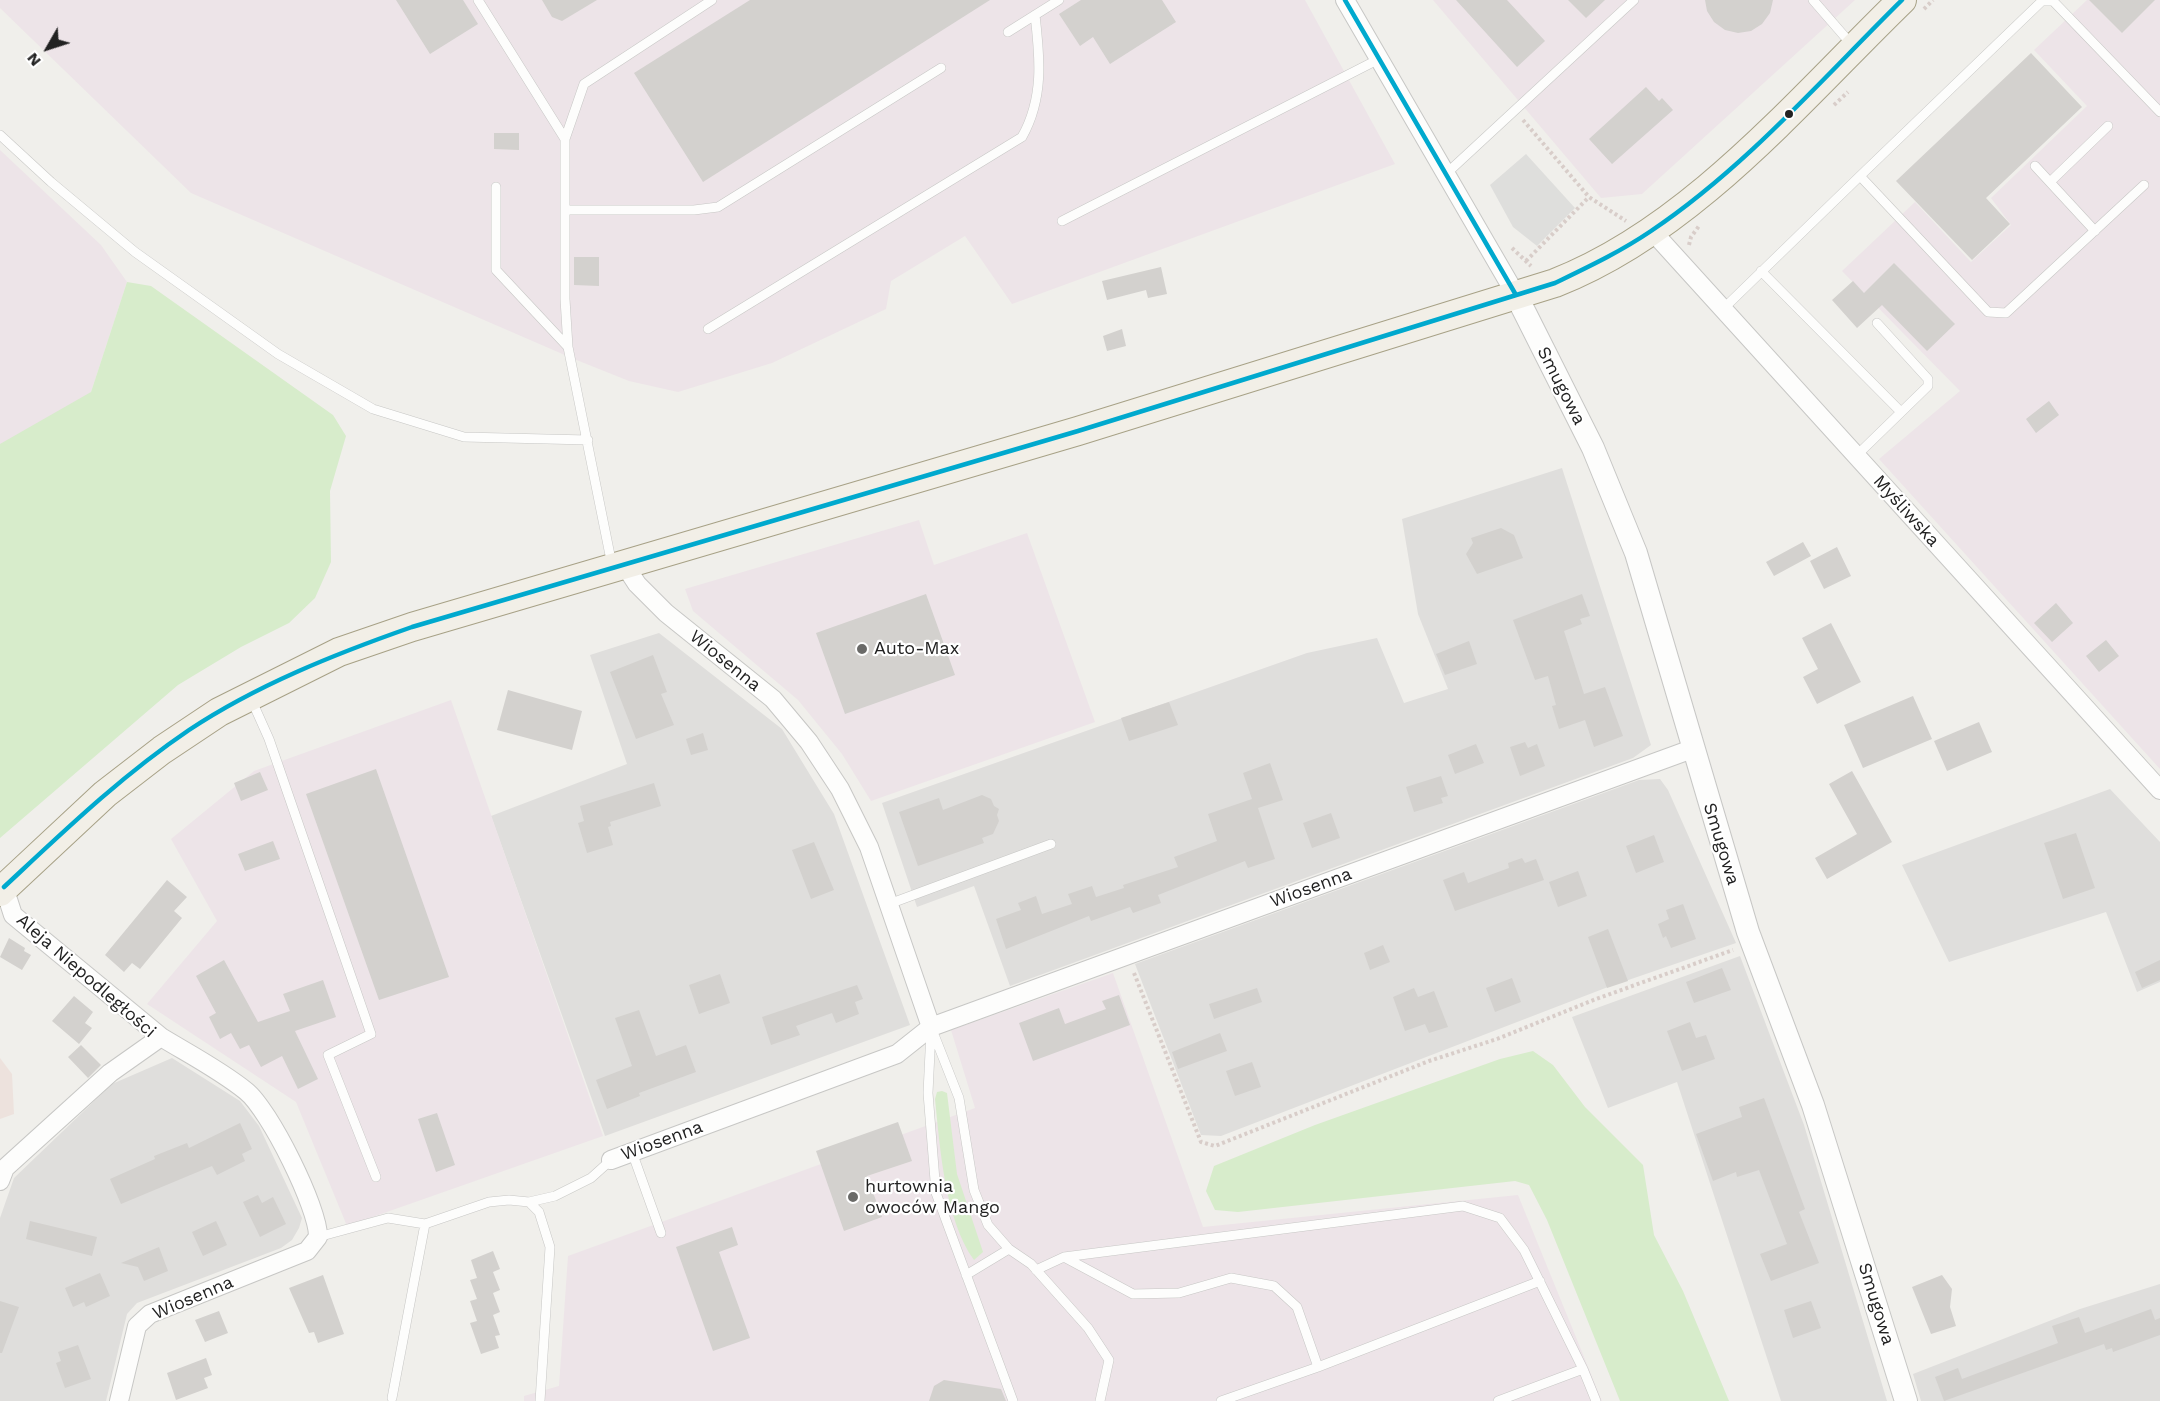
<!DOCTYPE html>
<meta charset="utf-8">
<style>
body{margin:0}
#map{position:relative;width:2160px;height:1401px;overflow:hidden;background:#f0efeb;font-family:"Work Sans",sans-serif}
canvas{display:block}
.north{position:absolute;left:18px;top:18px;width:60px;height:60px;-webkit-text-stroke:4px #fff;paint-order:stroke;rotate:231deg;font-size:16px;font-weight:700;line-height:24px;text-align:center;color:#222}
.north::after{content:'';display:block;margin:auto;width:21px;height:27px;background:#222;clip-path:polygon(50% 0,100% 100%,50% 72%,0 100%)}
</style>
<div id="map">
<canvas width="2160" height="1401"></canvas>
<div class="north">N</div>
</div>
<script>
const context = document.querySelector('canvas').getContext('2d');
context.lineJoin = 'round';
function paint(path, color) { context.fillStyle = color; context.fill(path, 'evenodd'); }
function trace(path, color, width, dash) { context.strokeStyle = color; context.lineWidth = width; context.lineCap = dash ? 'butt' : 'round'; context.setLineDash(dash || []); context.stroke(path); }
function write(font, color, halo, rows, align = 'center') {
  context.font = font + ' "Work Sans",sans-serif'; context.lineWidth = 4.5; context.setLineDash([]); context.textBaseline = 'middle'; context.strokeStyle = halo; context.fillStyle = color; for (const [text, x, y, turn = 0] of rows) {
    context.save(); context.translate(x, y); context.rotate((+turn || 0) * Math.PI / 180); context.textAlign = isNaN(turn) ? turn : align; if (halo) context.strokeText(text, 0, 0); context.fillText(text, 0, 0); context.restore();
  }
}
paint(new Path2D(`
 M1562,468L1651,745L1633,758L1010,986L974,886L917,907L882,803L1307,653L1377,638L1404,703L1448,689L1418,614L1402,519Z
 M659,633L782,729L834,814L910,1025L605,1136L491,816L627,764L590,655Z
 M1660,779L1668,790L1736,943L1608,987L1221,1136L1201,1135L1135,964L1639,780Z
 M2110,789L2160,842V982L2137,992L2106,912L1949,962L1902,865Z
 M1740,956L1804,1125L1887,1401H1781L1677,1082L1608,1108L1572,1017Z
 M172,1058L240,1101L259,1126L302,1218L299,1228L292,1240L281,1248L137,1303L127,1314L106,1401H0V1218L14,1178L112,1084Z
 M2160,1284V1401H1921L1913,1374L2080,1309Z`), '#dfdedc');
paint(new Path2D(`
 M0,1058L12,1074L14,1114L0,1119Z`), '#ede2dd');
paint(new Path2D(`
 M0,0H1305L1395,164L1012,304L965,236L891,281L886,309L772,363L678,392L629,381L574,359L191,193L0,8Z
 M1433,0H1855L1642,194L1601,198Z
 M2087,0H2160V769L1879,459L1960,391L1842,271L1915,202L1971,262L2011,225L1991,198L2087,106L2034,50Z
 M0,150L101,245L127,282L90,395L0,446Z
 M919,520L934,565L1027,533L1095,722L871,801L842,754L798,700L693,611L685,589Z
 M451,700L603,1136L347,1226L296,1102L147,1004L217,921L171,839L254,771Z
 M1113,973L1203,1227L1518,1195L1602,1401H524V1396L559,1386L568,1256L975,1108L951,1030Z`), '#ede4e8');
paint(new Path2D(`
 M1526,154L1575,208L1537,246L1513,227L1490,185Z`), '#dededc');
paint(new Path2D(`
 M127,282L151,286L333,415L346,436L330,491L331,562L315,598L289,623L241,647L178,685L0,838V444L91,392Z
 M1533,1051L1553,1065L1585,1107L1643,1165L1654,1235L1683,1291L1729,1401H1620L1547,1220L1529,1185L1515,1181L1238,1212L1215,1210L1206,1191L1214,1166L1315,1125L1500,1059Z
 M942,1091L947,1093L957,1174L983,1252L974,1260C945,1220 940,1148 935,1099L937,1092Z`), '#d7eccb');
paint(new Path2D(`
 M396,0H463L478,24L430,54Z
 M542,0H597L562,21L552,17Z
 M750,0H990L703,182L634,73Z
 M1081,0H1162L1176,22L1110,64L1093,37L1080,46L1059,14Z
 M1456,0H1507L1545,41L1517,67Z
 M1568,0H1605L1586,18Z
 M1705,0H1773L1770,13L1762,24L1751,31L1738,33L1725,30L1714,22L1707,11Z
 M2089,0H2155L2122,33Z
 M2031,53L2082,107L1986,198L2010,224L1972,260L1896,181Z
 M1646,87L1659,101L1662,98L1673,110L1612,164L1589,139Z
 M494,133H519V150L494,149Z
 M574,257H599V286L574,285Z
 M1894,263L1955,324L1927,351L1882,305L1857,328L1832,300L1853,281L1864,293Z
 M1161,267L1167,294L1148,298L1146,290L1107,300L1102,281Z
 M1122,329L1126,346L1107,351L1103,336Z
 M2049,401L2059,415L2036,433L2026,419Z
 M1501,528L1514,535L1523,558L1477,574L1466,554L1473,543L1471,538Z
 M1803,542L1811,556L1774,576L1766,562Z
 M1837,547L1851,576L1824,589L1810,561Z
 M926,594L955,675L845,714L816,633Z
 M1582,594L1590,616L1580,619L1582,624L1564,631L1584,694L1605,687L1623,736L1594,747L1585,720L1559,729L1552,706L1556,705L1548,676L1535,680L1513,620Z
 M2056,603L2073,623L2052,642L2034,623Z
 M1831,623L1861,682L1817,704L1803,677L1818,669L1802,638Z
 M2106,640L2119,656L2099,672L2086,656Z
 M1469,641L1477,664L1445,675L1436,654Z
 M653,655L667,692L661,694L674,725L636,739L610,672Z
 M508,690L582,711L572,750L497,730Z
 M1913,696L1932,739L1863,768L1844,725Z
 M1169,702L1178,725L1129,741L1121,718Z
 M1979,722L1992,752L1947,771L1934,741Z
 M703,733L708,750L691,755L686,739Z
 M1525,742L1528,748L1537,744L1545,766L1520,776L1510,747Z
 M1476,744L1484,763L1455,774L1448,755Z
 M1270,763L1283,800L1258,808L1275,859L1248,868L1245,861L1158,895L1161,903L1133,913L1130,907L1091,921L1089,916L1006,949L996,919L1021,910L1018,903L1036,896L1042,914L1072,904L1068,894L1092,886L1096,897L1124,888L1123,885L1178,867L1174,857L1217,841L1208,814L1252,799L1243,773Z
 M376,769L449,977L379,1000L306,794Z
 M1852,771L1892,842L1827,879L1815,858L1857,834L1829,784Z
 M260,772L268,790L241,801L234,783Z
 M1441,776L1448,796L1441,798L1443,803L1414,812L1406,787Z
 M654,783L661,806L610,822L611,826L608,827L613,845L587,853L578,823L584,821L580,806Z
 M982,795L991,799L994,806L999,809L997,815L999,821L993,834L982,838L984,843L918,866L899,812L939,798L943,810Z
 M1331,813L1340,838L1312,848L1303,823Z
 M2076,833L2095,888L2063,899L2044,843Z
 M1654,835L1664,862L1636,873L1626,846Z
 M273,841L280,859L245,871L238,854Z
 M814,842L834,890L811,899L792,850Z
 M1522,858L1525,863L1536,859L1544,880L1455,911L1443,880L1464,872L1468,883L1509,868L1508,863Z
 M1578,871L1587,896L1558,907L1549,882Z
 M167,880L187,897L174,911L182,918L140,969L132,963L124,972L105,955Z
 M1683,904L1696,939L1671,948L1666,936L1663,938L1658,924L1669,919L1666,910Z
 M1608,929L1628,981L1607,988L1588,937Z
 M9,938L25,948L24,951L31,955L22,970L0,957Z
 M1383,945L1390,962L1370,970L1364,953Z
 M224,960L258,1022L290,1011L283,994L323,980L336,1017L295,1031L318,1079L298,1089L282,1056L261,1067L249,1045L240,1049L231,1033L220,1039L209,1017L216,1013L196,976Z
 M2160,960V980L2142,988L2135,972Z
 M1722,968L1731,990L1694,1003L1686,982Z
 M720,974L730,1003L699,1014L689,985Z
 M1512,978L1521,1002L1495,1012L1486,988Z
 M857,985L863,999L855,1002L859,1014L836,1023L832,1013L796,1026L800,1035L771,1045L762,1017Z
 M1257,988L1262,1002L1214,1019L1209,1004Z
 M1414,988L1418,997L1434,991L1448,1027L1429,1033L1425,1024L1405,1031L1393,997Z
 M1119,995L1130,1025L1033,1061L1019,1023L1059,1008L1065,1024L1106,1009L1102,1001Z
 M74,996L93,1012L85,1023L92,1028L79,1044L52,1021Z
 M639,1010L656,1056L686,1045L696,1072L639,1093L640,1096L607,1109L596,1080L632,1066L615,1018Z
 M1690,1022L1696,1038L1706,1035L1715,1059L1682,1071L1667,1031Z
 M1220,1033L1227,1051L1178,1069L1172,1052Z
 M81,1045L101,1065L88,1078L68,1057Z
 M1252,1062L1261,1087L1235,1096L1226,1071Z
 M1764,1098L1805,1209L1799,1212L1819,1263L1771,1281L1760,1254L1787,1244L1759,1170L1737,1177L1736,1172L1713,1181L1696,1134L1742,1117L1739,1107Z
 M437,1113L455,1165L436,1172L418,1119Z
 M898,1122L912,1161L867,1176L882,1217L844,1231L816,1151Z
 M240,1123L252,1149L242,1154L245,1161L217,1175L212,1166L121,1204L110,1179L155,1159L154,1156L187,1143L189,1148Z
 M258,1195L262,1203L273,1197L286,1224L260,1237L243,1202Z
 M30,1221L97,1237L92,1256L26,1239Z
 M216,1221L227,1245L203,1256L192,1232Z
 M732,1227L738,1245L719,1252L750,1338L713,1351L676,1247Z
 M159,1247L168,1271L144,1281L138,1267L121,1263Z
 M493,1251L500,1269L493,1272L500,1290L493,1293L500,1312L493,1315L500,1335L495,1336L499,1348L481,1354L470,1323L477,1321L470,1301L477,1299L470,1280L477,1278L471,1260Z
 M100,1273L110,1296L86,1307L84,1302L73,1307L65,1288Z
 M323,1275L344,1334L318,1343L314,1332L309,1333L289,1288Z
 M1942,1275L1952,1289L1950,1307L1956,1326L1931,1334L1912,1287Z
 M0,1301L19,1307L2,1353H0Z
 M1811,1301L1821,1328L1793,1338L1784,1310Z
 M2151,1309L2155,1320L2160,1318V1335L2113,1352L2112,1348L2106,1350L2104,1344L1944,1401L1935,1377L1958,1368L1962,1379L2058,1343L2052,1326L2079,1317L2085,1333Z
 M219,1311L228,1333L205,1342L195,1320Z
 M78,1345L91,1379L65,1388L56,1363L61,1361L58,1352Z
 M206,1358L212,1375L204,1378L208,1388L176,1400L167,1373Z
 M944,1380L1001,1389L1006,1401H929L934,1386Z`), '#d3d1ce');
const service = new Path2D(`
 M478,0L565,139
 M1813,0L1852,45
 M1008,32L1059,0
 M0,135L51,182L135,252L278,354L373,409L464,437L588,440
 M2035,166L2095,231
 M1447,173L1634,0
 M1860,176L2042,1H2053L2160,112
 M2050,182L2108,126
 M496,187V270L568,347
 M566,210H694L718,207L941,68
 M1062,221L1379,59
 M1761,271L1901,412
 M1722,310L1860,176L1988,312L2006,313L2144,185
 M708,329L1022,137C1044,98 1040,58 1035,15
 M1856,456L1928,386V379L1877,323
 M612,565L568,347L565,299V139L584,84L712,0
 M252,701L269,739L371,1034L328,1055L376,1177
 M889,904L1051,844
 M931,1027L959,1098L974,1190L988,1225L1009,1249L1031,1264L1088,1328L1109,1360L1100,1401
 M931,1031L928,1093L936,1193L1013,1401
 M632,1152L661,1233
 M529,1202L539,1212L550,1247L540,1401
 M318,1237L388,1218L425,1224L489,1202L509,1200L529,1202L555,1196L591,1178L611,1160
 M1064,1257L1133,1294L1179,1293L1231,1278L1274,1286L1297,1307L1318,1367
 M1036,1270L1064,1257L1463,1206L1500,1218L1524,1250L1583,1369L1596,1401
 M966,1275L1009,1249
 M392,1398L425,1224
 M1221,1401L1318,1367L1540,1281
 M1498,1401L1583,1369`);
const minor = new Path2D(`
 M1345,0L1516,295
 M1653,232L2160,790
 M624,564L637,584L666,613L773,699L809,742L840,789L869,847L931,1027
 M611,1160L897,1054L931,1027L1692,749
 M0,1181L5,1168L110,1073L161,1037L13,915L4,887
 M119,1401L137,1326L150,1314L307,1251L318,1237C319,1209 269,1109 246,1091C220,1070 189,1054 161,1037`);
const tertiary = new Path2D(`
 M1516,295L1593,448L1636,553L1748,932L1813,1105L1906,1401`);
const primary = new Path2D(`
 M0,892L105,794L162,750L219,712L339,652L412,627L1078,431L1555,283C1691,230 1798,101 1902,0`);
trace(service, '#c7c7c5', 10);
trace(minor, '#c7c7c5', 20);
trace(tertiary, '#c7c7c5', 24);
trace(primary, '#a7a186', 30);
trace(new Path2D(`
 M1924,9L1933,0
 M1834,105L1848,92
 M1523,120L1589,197L1626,221
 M1689,245L1691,237L1699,226
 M1512,248L1531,266
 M1526,261L1589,197
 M1134,973L1201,1142L1215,1146L1429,1061L1497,1039L1596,999L1733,950`), '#d8cdc9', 4, [3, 3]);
trace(service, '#fdfdfc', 9);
trace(minor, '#fdfdfc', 18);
trace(tertiary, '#fdfdfc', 22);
trace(primary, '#f2efe7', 28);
trace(new Path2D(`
 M1345,0L1516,295
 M4,887C63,832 121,776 189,730C257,685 335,654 412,627L1078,431L1555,283C1588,267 1620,252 1651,231C1745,168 1822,79 1902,0`), '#00a9ce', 4.5);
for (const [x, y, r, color] of [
 [1789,114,5,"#222"],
 [862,649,6,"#6a6a68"],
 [853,1197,6,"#6a6a68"]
]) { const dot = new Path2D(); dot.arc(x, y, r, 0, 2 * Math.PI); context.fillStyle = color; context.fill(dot); trace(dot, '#fff', 2); }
write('18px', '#222', '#fff', [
 ["Smugowa",1561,386,63],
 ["Myśliwska",1906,511,48],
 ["Wiosenna",725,661,39],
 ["Smugowa",1721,844,73],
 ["Wiosenna",1311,888,-20],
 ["Aleja Niepodległości",86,976,41],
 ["Wiosenna",662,1141,-20],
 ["Wiosenna",193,1298,-23],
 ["Smugowa",1876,1304,73]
]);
write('18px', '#222', '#fff', [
 ["Auto-Max",874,649],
 ["hurtownia",865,1187],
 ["owoców Mango",865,1208]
], 'left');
</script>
